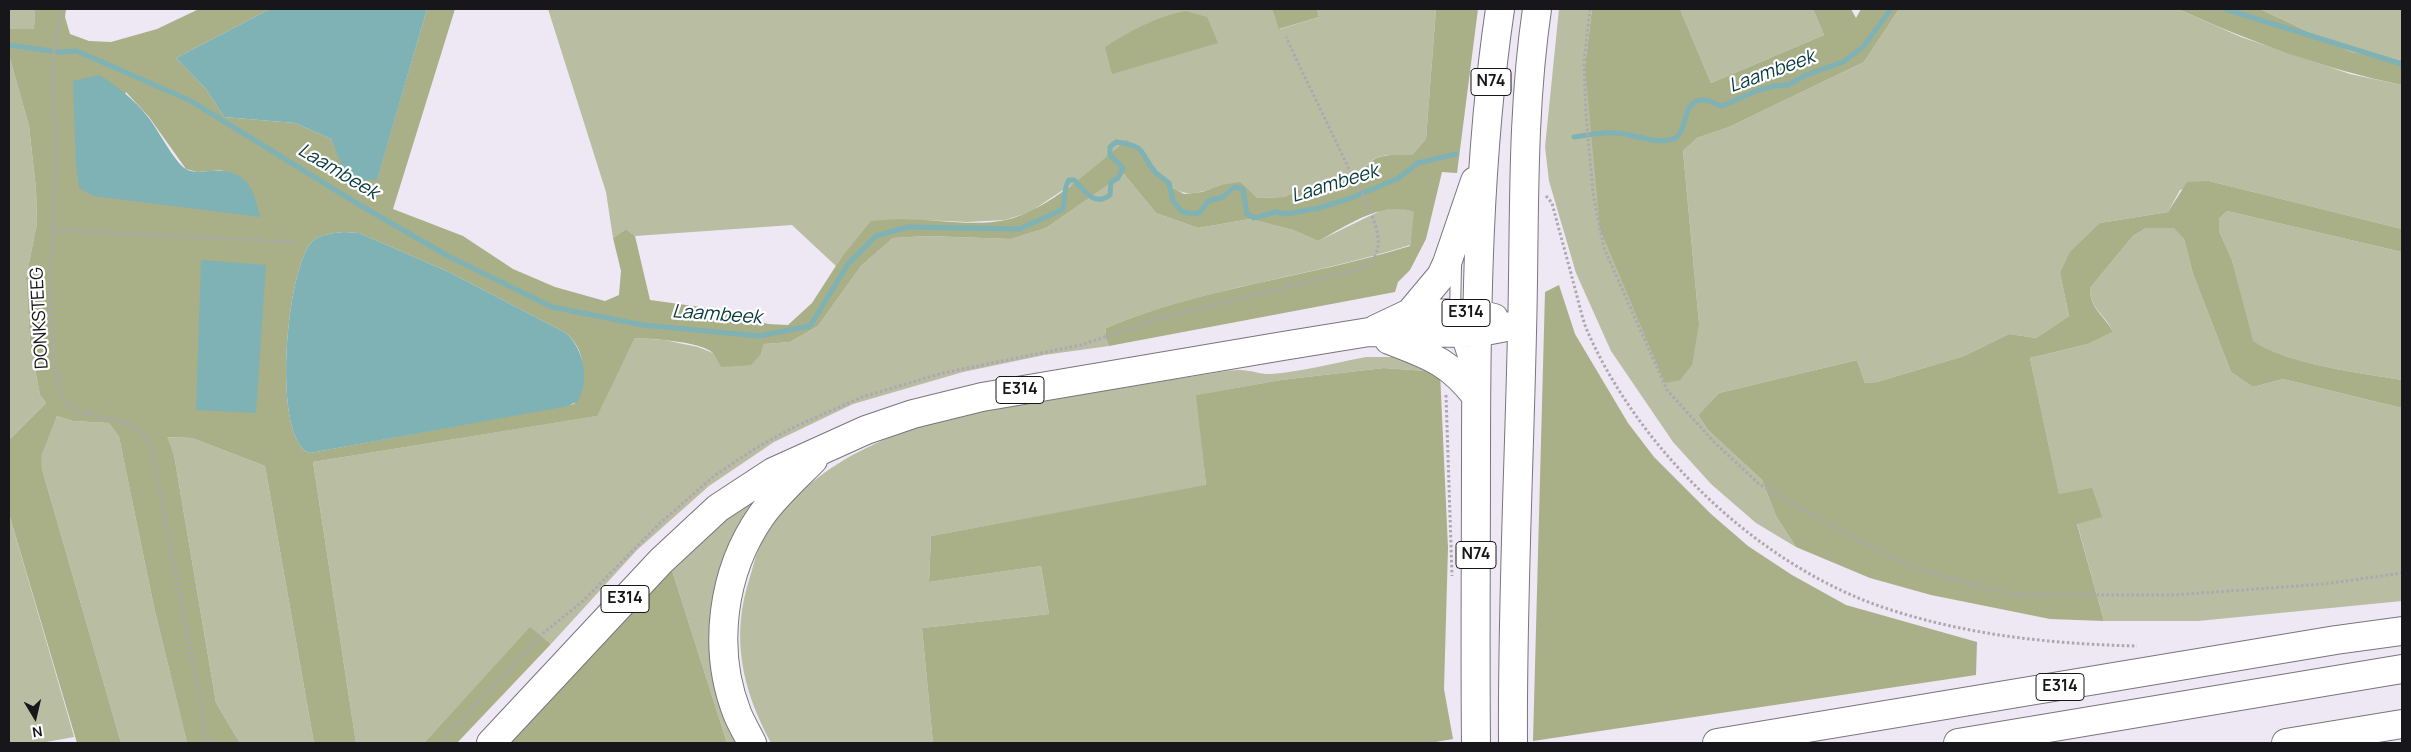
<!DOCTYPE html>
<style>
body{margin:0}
#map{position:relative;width:2411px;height:752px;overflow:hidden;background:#ede8f3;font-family:Manrope,sans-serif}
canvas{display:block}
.frame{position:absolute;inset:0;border:10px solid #17161a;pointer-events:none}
.north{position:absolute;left:10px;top:692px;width:50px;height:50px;-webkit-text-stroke:4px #fff;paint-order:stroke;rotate:171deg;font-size:14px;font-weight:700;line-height:20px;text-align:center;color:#17161a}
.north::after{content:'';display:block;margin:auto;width:18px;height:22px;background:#17161a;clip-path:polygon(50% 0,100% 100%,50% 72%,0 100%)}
</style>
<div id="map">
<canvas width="2411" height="752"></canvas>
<div class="frame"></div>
<div class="north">N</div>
</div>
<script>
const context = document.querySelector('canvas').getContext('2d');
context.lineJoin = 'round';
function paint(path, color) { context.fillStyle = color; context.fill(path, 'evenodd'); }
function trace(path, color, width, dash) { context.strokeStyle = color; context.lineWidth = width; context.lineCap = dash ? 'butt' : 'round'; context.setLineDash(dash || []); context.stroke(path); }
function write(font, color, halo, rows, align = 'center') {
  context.font = font + ' Manrope,sans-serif'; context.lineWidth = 4.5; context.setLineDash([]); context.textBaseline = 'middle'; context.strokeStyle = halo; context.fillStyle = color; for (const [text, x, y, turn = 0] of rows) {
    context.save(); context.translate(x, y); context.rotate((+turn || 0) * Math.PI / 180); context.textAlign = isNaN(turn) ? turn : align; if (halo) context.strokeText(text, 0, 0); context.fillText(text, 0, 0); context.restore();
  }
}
paint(new Path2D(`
 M9,9H35L34,30L9,29Z
 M548,9H1272L1280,29L1319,17L1317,9H1436L1426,139L1412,155C1377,155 1374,152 1354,182L1336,181L1307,186L1284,197L1257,198L1221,185C1177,203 1174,190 1146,159L1069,186L1030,212L1005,220L967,222L900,219L841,258L836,266L792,225L635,236L626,229L613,238L606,192Z
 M1559,9H1592L1585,67L1699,323L1683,151L1697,138L1729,127L1864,62L1899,9H2178L2241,37L2350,74L2402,85V229L2209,181L2180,190L2168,212L2100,223L2060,273L2069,316L2036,338L2009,334L1964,356L1877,382L1865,383L1857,360L1719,393L1698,415L1708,430L1762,480L1776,516L1796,547L1756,523L1711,484L1673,442L1611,351L1576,273L1549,181L1545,147Z
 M1680,9H1813L1824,35L1711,83Z
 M2260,9H2402V60L2351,52Z
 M9,55L29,126L36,189L37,223L26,278L30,342L40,395L46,403L9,440Z
 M1124,174L1156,213L1198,228L1250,219L1293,230L1318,241L1382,210L1399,208L1415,212L1410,245C1310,277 1204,287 1106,328L1105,336L1109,346L1044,355L963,372L853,404L774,442L709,486L637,550L551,644L530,628L424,743H356L313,462L596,416L635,338L664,340L698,347L713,353L761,354L764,344L790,342L818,326L861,266L893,238L927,236L1011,239L1046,228Z
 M2227,211L2402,252V380C2361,373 2286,364 2252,341L2232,260L2219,231V219Z
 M2167,226L2174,227L2184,239L2193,274L2231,372L2253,387L2283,379L2402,408V601L2198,621H2104L2077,523L2101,517L2059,495L2030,358L2088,344L2113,332C2106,315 2089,308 2090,288L2133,236L2146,228Z
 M1366,357H1398L1440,372L1384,368L1281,380L1197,395L1206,486L931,536L929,582L1041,566L1049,614L922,628L933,743H771C742,689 730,637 750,577C753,567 755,557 759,548C793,478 870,439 942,420C981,410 1022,406 1062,398C1102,391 1142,385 1182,378C1200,376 1219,371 1237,370C1249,369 1261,375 1272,374C1303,371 1335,363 1366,357Z
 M57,416L73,421L109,423L119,437L154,607L187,743H121L42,469L40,456Z
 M166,437L192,438L265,466L314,743H240L216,703L174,455Z
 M775,480L722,576L741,743H727L670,564Z
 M9,514L71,726L74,737L41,743H9Z`), '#b9bda2');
paint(new Path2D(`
 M35,9H66L65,17L70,34L89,41L111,42L157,29L199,9H270L176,58L206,89L224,117L295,123L331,139L343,166L345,180L377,179L427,9H455L393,209L463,236L513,269L555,287L605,301L619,295L621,271L613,238L626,229L635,236L650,300L730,311L768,324L788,325L812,303L841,258L871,221C881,220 892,219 902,219C936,219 973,227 1006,220C1049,210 1093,167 1127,140L1173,188L1184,194L1202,192L1221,185L1240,182L1257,198L1284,197L1307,186L1336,181L1354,182C1374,153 1377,155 1412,155L1426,139L1436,9H1478L1457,173L1442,172L1426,239L1410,270L1398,282L1395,292L1109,346L1105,336L1106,328C1203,287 1310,277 1410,246L1414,212C1381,200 1347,226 1318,241L1293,230L1250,219L1198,228L1156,213L1124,174L1046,228L1011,239L927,236L893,238L861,266L818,326L790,342L764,344L761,354L751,365L721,367C719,363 716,357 713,353C700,341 653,339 635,338L597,416L313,462L356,743H314L265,466L192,438L167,437L174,455L216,703L240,743H187L154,607L119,437L109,423L73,421L57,416L41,456L42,469L121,743H77L9,514V440L46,403L40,395L30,342L26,278L37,223L36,189L29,126L9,55V29H34ZM126,92L149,117L186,169L197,172L225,170L80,188ZM344,232L359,233L449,272L566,333C591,356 582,377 574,404L310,453C271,441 286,268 312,242C319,234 334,233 344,232Z
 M1272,9H1317L1319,17L1279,29Z
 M1592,9H1680L1711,83L1824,35L1813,9H1851L1856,18L1861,9H1899L1864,62L1729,127L1697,138L1683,151L1699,323L1692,365L1680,380L1665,383L1600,229L1585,67Z
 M2178,9H2260L2351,52L2402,60V85C2324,69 2251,42 2178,9Z
 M1186,11L1207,17L1218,43L1112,74L1105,47C1132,30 1155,17 1186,11Z
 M2209,181L2402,229V252L2227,211L2219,219V231L2232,260L2253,341C2286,364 2361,373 2402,380V408L2283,379L2253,387L2231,372L2193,274L2184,239L2174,228H2146L2133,236L2090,288C2089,308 2105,316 2113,332L2088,344L2030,358L2059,494L2092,488L2102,517L2077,524L2104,621L2050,619L1931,595L1870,578L1796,547L1776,516L1762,480L1708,430L1698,415L1719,393L1857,360L1865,383L1877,382L1964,356L2009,334L2036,338L2069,316L2060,273L2070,252L2100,223L2168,212L2187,182Z
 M1559,285L1575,334L1628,423L1654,457L1711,514L1748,546L1792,575L1846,605L1977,642L1976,675L1533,741L1545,292Z
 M1384,368L1440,372L1448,548L1444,689L1453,739L1430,743H933L922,628L1049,614L1041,566L929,582L931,536L1206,485L1196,395L1281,380Z
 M670,564L727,743H498Z
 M530,627L551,644L457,743H424Z`), '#a9af87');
paint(new Path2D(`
 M270,9H427L377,180H345L342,166L331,139L295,123L224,117L206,89L176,58Z
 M99,75C118,87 134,99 148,117C158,129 174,162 186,169C193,173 202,172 209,171C246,169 253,185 260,217L93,196L79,188L76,165L73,81Z
 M344,232L359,233L449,272L566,333C584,349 590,380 578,401L568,406L310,453C271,441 286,268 312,242C319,234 334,233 344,232Z
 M201,260L266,265L256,413L196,410Z`), '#7eb2b5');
trace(new Path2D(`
 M2225,9L2402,64
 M9,45L50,51
 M57,52L77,51L191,101L358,204L448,256L552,307L643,325L759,336L810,326L848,264L876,236L908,227L1019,229L1062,210C1067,200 1062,190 1069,180H1074C1083,188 1093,208 1110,195L1111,182L1118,178L1123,168L1110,155V147L1116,142C1149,146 1139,154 1156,173C1160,176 1165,180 1169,183L1173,201L1182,212L1196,214L1201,211L1208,201L1223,197L1234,187L1243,189L1247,214L1254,218L1276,212L1286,214L1319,208L1351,198L1397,179L1418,163L1456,154
 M1574,137C1588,135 1602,132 1616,133C1634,134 1657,145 1673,139C1689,134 1680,99 1704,100C1710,100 1717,105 1722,106L1756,91L1774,86L1788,85L1806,75L1843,62L1863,47L1891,9`), '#7eb2b5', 5);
const lane = new Path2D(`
 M1455,313L1456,265
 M1456,335L1467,369`);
const highway = new Path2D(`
 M1410,313L1477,314L1494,318
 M1376,329L1410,313L1441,276L1447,263L1475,181
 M1389,340C1428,355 1449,361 1476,396
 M491,743L661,561L718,508L773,472L866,430L913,414L982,397L1283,346L1369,332L1475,333L1522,324
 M752,743C747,733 741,723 737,713C712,649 722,572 761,516C775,496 795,478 813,460
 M1476,743C1475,649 1476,555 1476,460C1476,310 1478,158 1500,9
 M1513,743C1512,606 1519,469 1522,332C1525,223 1521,118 1537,9
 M1717,743L2336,640L2402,631
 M1958,743L2402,669
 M2286,743L2402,724`);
trace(lane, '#79757f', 12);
trace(highway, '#79757f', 30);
trace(new Path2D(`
 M61,9C59,29 54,49 53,69C52,93 56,117 56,141C56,213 45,284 54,356C56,371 57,388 64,400C76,423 132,409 151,445L208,743
 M1590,9L1584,63L1586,114L1593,193L1604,248L1667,390L1714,442L1759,484L1832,526L1912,567L1992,590L2021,595H2175L2324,584L2402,573
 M1546,196L1552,203C1559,230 1567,258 1574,285C1578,299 1581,314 1586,328C1638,449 1757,564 1882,607C1965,635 2050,644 2137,646
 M52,230L297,242
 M1446,395L1452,576
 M440,743L541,635L583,601L659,524L714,476L756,448L792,428L862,397L943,373L1081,345L1160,318L1357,270C1368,267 1377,258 1378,246C1381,224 1357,185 1347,165C1327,122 1306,80 1286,37`), '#aca8b1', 3, [2.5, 2.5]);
trace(lane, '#fff', 10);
trace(highway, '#fff', 28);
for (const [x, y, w] of [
 [1491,82,40],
 [1466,313,48],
 [1020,390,48],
 [1476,555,40],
 [625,599,48],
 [2060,687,48]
]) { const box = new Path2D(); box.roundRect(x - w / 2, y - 13.5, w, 27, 4); context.fillStyle = '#fff'; context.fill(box); trace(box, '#17161a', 1); }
write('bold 16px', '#17161a', null, [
 ["N74",1491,82],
 ["E314",1466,313],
 ["E314",1020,390],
 ["N74",1476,555],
 ["E314",625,599],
 ["E314",2060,687]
]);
write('18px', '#17161a', '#fff', [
 ["DONKSTEEG",40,318,-93]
]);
write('italic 19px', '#063a3d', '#fff', [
 ["Laambeek",1772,72,-20],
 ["Laambeek",338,172,31],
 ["Laambeek",1335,184,-17],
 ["Laambeek",717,315,4]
]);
</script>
